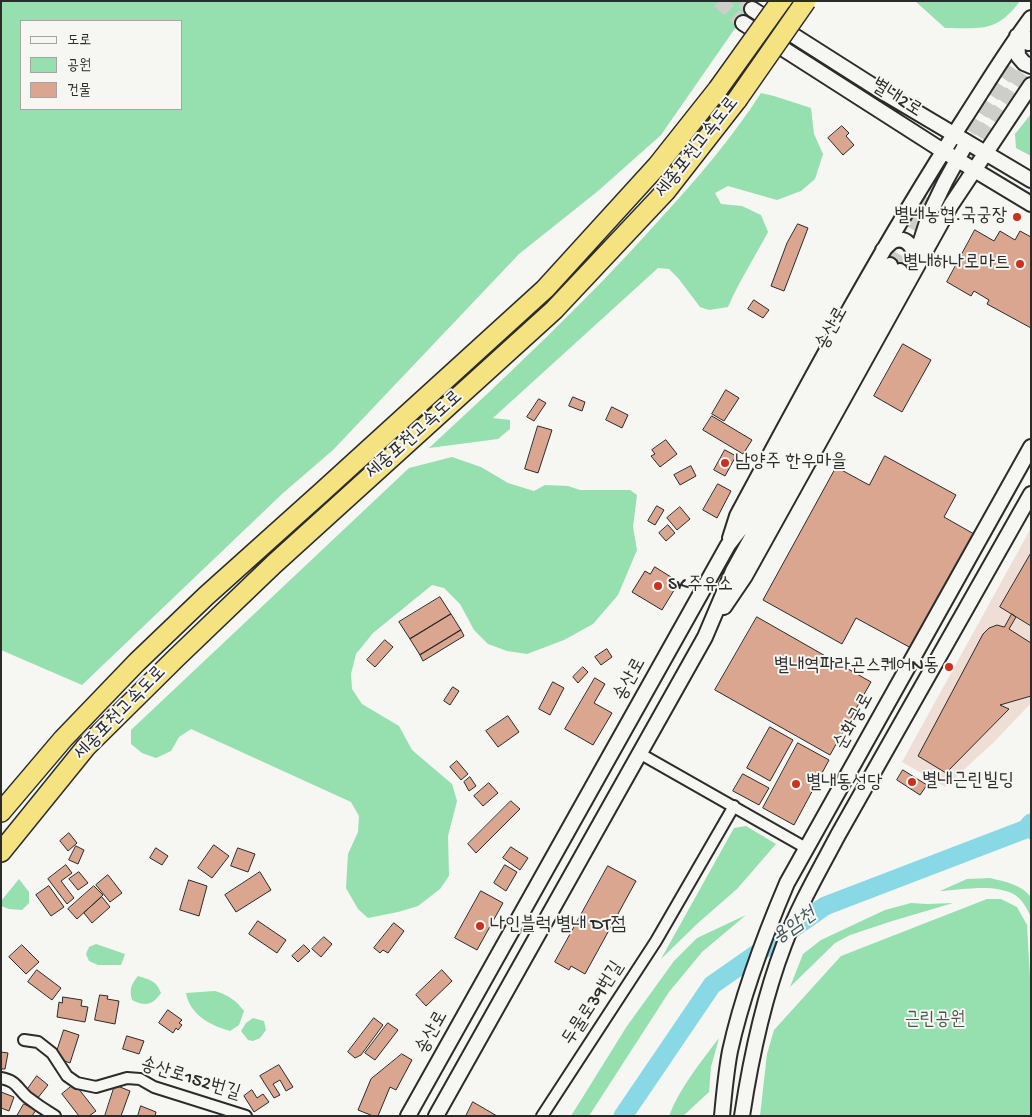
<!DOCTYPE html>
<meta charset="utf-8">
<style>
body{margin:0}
#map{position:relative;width:1032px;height:1117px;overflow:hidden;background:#f6f6f2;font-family:"Gochi Hand","Poor Story",sans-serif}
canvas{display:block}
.frame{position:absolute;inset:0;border:2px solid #2b2b2b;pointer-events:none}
.legend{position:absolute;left:20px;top:20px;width:162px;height:90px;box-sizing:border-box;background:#f6f6f2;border:1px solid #a5a5a2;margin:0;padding:6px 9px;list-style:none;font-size:15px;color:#2b2b2b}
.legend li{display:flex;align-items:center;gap:10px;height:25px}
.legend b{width:25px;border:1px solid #a5a5a2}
</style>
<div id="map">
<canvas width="1032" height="1117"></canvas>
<div class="frame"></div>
<ul class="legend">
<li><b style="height:6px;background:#f6f6f2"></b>도로</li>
<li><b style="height:14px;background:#96dfaf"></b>공원</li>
<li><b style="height:14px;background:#dba690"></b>건물</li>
</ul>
</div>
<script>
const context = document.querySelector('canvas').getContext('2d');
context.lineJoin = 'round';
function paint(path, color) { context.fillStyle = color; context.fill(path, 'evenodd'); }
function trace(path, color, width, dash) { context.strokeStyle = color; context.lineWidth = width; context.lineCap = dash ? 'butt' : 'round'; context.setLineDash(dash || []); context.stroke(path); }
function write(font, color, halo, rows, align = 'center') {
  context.font = font + ' "Gochi Hand","Poor Story",sans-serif'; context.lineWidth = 4; context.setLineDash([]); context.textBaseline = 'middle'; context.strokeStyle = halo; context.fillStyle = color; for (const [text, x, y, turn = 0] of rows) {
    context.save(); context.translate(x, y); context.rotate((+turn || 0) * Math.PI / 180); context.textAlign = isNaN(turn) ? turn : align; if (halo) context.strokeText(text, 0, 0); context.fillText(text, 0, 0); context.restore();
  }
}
paint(new Path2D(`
 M1031,528V703L995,741L945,787L902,762Z`), '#eeded5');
paint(new Path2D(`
 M1,1H754L661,135L598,191L519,254L333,450L282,494L82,685L1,650ZM21,21H181V109H21Z
 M915,1H1020C996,33 982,28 945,28Z
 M761,93L774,96L811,108L814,134L823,154L815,179L801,191L777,200L728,186L715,193L721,204L742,206L761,215L768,232C755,257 739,281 728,307L709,310L700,307L678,278L669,269L658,268L493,418L510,420V429L498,439L429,448C509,374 588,300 661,218C697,179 732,138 761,93Z
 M1031,114V156L1016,148L1015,134Z
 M452,457L481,467L508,483L534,491L545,485L568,486L580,490H630L637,495L633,527L637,550L618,595L593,624L564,640L527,654L507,651L488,644L474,630L460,604L444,588L432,585L373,633L356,654L351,674L352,689L362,704L399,726L412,750L452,784L457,801L448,836L449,876L440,889L418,906L398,912L368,918L358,909L346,888L348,854L358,832L359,816L351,802L191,729L179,737L171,751L156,758L142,753L131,744V730L409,468Z
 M746,826L776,844L737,889L698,923L661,959L734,828Z
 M990,878C1006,882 1020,884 1031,897V917C1027,909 1023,900 1015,895C994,883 963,890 940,891L967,879Z
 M19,879L29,892V903L22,910L9,909L1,906V901Z
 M987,899H1001L1017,907L1027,925L1031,995V1116H760L767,1054L774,1030L841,956Z
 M911,903L927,904L953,903L889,922L850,935L835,943L790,987L803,954L821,940L885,910Z
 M746,915L702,952L669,992L589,1116H571L627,1026L674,961L697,938Z
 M96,944L125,954L121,965H98L89,961L86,954L89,947Z
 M138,976C150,980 156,980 161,993C153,1005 145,1007 132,1000C129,990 131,984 138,976Z
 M215,991C228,995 236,1000 244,1011L239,1025L230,1031C210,1025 190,1015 186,993Z
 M253,1018L264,1021L266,1030L260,1038L253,1041L248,1040L241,1031L246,1023Z
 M719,1038L711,1067L709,1092L683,1116H669C680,1087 701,1062 719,1038Z`), '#96dfaf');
trace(new Path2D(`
 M1026,829L1031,838`), '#63939b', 3);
trace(new Path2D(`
 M623,1116L712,985L825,906L1026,829L1031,823`), '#89d8e6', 19);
const building = new Path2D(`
 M842,126L849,133L846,136L854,145L843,155L828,138Z
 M798,224L808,228L784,291L771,286L787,243Z
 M975,230L994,241L1000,231L1015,240L1020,231L1031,237V328L987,304L989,300L974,291L971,296L947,282Z
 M754,300L769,310L763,318L748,309Z
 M903,344L931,360L902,412L874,396Z
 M726,390L739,398L724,421L712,414Z
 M573,397L585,402L582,411L569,406Z
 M539,399L546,403L534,421L527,417Z
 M612,407L628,415L622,428L606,420Z
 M712,416L752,440L743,454L703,430Z
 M538,426L552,430L538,473L525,469Z
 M666,440L677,454L660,467L651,456L655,454L652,450Z
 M725,450L736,456L725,476L714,470Z
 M885,456L956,495L944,517L974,534L911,648L856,618L842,644L763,600L836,467L869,485Z
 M691,466L696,476L680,485L674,475Z
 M718,484L731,491L717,518L703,510Z
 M657,506L664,510L655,525L648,521Z
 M680,507L690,519L677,530L667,518Z
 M668,525L675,533L666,541L659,533Z
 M1031,553V626L1000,607Z
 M655,567L679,582L662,610L632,592L645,571L650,574Z
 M440,597L451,614L410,639L399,622Z
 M451,614L461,630L420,655L410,639Z
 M1012,614L1016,617L1009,629L1031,643V696L1000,705L1009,709L946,773L918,756L983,634L989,628L997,625L1004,627Z
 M757,617L871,682L830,755L715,690Z
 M461,630L464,636L423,661L420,655Z
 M385,640L393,647L375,667L367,660Z
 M607,649L612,657L601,665L595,657Z
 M583,667L588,672L578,683L573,677Z
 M595,678L605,684L594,703L612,713L593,745L565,729Z
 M553,682L564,688L550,715L539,709Z
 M453,687L459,691L450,705L444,701Z
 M508,716L519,732L498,747L486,731Z
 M770,727L793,740L770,781L747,768Z
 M798,743L829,760L794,825L763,808Z
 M457,761L468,774L461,780L450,767Z
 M903,770L927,785L920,795L897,780Z
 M743,774L769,788L759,805L733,791Z
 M470,777L476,786L469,791L464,782Z
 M489,783L498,793L483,806L474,796Z
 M511,801L520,809L476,853L468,844Z
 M69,833L77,843L68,851L60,841Z
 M214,845L229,856L212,878L198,868Z
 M76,846L84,850L78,864L69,860Z
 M511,847L528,858L520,870L503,858Z
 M156,848L168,856L162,865L150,858Z
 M238,848L255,854L248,872L231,866Z
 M66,865L72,873L61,881L74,898L67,904L48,879Z
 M505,865L517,872L506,891L494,883Z
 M608,866L636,881L585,974L571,966L569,970L555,962Z
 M79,872L88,883L78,890L69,879Z
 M260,872L271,890L236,912L225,895Z
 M108,875L122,893L110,902L96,885Z
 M189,880L207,886L199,916L180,910Z
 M49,886L64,907L51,916L36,895Z
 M94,886L103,895L77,919L68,909Z
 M481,891L503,903L477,950L455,938Z
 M102,897L110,907L92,923L84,913Z
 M258,921L286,940L277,953L249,934Z
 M394,923L404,931L388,953L383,950L380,953L374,948Z
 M324,937L332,944L321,957L312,949Z
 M22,945L39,962L26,974L9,957Z
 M304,945L310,951L298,962L292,956Z
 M37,970L61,988L52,1000L28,982Z
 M442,970L452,981L426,1006L416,995Z
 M100,995L108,996L107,999L119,1001L115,1024L95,1020Z
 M63,997L82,1000L81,1006L88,1007L85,1022L57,1017L59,1002L62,1003Z
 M168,1010L182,1020L179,1023L182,1025L178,1030L176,1028L173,1033L159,1023Z
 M374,1018L383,1025L361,1055L355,1058L348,1052Z
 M388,1023L398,1030L375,1060L365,1053Z
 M64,1030L79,1035L70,1063L62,1060L57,1051Z
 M127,1036L144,1041L139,1054L123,1049Z
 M1,1052L8,1053L5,1069H1Z
 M402,1054L412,1060L396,1090L390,1087L378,1116H373L358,1110L371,1079Z
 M279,1065L293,1087L286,1091L280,1080L273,1084L280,1095L274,1098L260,1076Z
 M37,1076L48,1085L37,1099L27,1090Z
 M115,1085L130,1091L121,1116H105Z
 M72,1086L76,1090L78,1088L96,1111L89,1116H79L62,1094Z
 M252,1090L257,1098L263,1094L269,1102L254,1112L244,1096Z
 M1,1092L14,1097L9,1111L1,1108Z
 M473,1102L497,1116H466Z
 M24,1104L36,1110L32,1116H17Z
 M141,1106L156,1112L155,1116H138Z`);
paint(building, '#dba690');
trace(building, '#2b2b2b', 1);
trace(new Path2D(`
 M719,1L743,23
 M743,1L752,9
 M958,149L1025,47
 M947,191L967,157L1031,63
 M890,265L940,180
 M900,271L917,242`), '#cdcdca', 14, [14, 7]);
const minor = new Path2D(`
 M639,753L806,848
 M24,1040L38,1042L52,1053L67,1076L77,1083L96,1087L127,1078L140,1079L154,1087L246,1116
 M1,1078C17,1081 17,1088 27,1097C36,1104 45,1110 55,1116
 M542,1116L656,941L734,806`);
const tertiary = new Path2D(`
 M752,9L881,91L1031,180
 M743,23L943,151L1031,204
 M1017,36L1018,56L1024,63L1031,66
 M1028,43L1031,39
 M883,250C886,247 890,243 893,241C907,235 915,249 915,260
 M917,253L930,213L945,182L967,142
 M730,538L737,516C809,382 881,247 964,119C986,85 1007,50 1031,18
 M724,607L745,576L951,205L1031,85
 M408,1116L728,545L746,522L890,265
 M436,1116L705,637L733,571L900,271
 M722,1116C724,1094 726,1072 730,1051C743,992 764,937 787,883L1031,447
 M742,1116C751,1057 763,1000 784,945C798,907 819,871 838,835L1031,494`);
const motorway = new Path2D(`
 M1,812L63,739L137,662L206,596L323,491L545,289L657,166L718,89
 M1,852L86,747L176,658L274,564L554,310L666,191L737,100`);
trace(minor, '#2b2b2b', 14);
trace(tertiary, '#2b2b2b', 18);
trace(motorway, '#2b2b2b', 22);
trace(minor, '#f6f6f2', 10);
trace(tertiary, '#f6f6f2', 14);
trace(motorway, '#f5e382', 19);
const motorwayBridge = new Path2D(`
 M718,89L781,1
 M737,100L806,1`);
trace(motorwayBridge, '#2b2b2b', 22, []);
trace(motorwayBridge, '#f5e382', 19);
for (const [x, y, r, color] of [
 [1017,217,5,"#c8321e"],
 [1020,264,5,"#c8321e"],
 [725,463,5,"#c8321e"],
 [658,586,5,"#c8321e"],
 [949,667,5,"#c8321e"],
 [912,782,5,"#c8321e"],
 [796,784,5,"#c8321e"],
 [480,926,5,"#c8321e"]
]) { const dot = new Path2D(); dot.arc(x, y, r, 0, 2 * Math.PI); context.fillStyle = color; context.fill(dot); trace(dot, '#f6f6f2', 2); }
write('19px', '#2b2b2b', '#f6f6f2', [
 ["별내2로",896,99,32],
 ["세종포천고속도로",698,148,-52],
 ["송산로",833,329,-61],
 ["세종포천고속도로",415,436,-42],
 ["송산로",631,680,-61],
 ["세종포천고속도로",121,714,-46],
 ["순화궁로",855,722,-61],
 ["두물로39번길",594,1004,-57],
 ["송산로",433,1033,-61],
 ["송산로152번길",190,1080,17]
]);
write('19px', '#2b2b2b', '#f6f6f2', [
 ["별내농협.국궁장",1007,217,"right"],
 ["별내하나로마트",1010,264,"right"],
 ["남양주 한우마을",735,463],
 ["SK주유소",668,586],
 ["별내역파라곤스퀘어N동",939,667,"right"],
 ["별내근린빌딩",922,782],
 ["별내동성당",806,784],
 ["나인블럭 별내 DT점",490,926]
], 'left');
write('19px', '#46584c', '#f6f6f2', [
 ["근린공원",935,1021]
]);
write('italic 20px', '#42565a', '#f6f6f2', [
 ["용암천",795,927,-35]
]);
</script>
